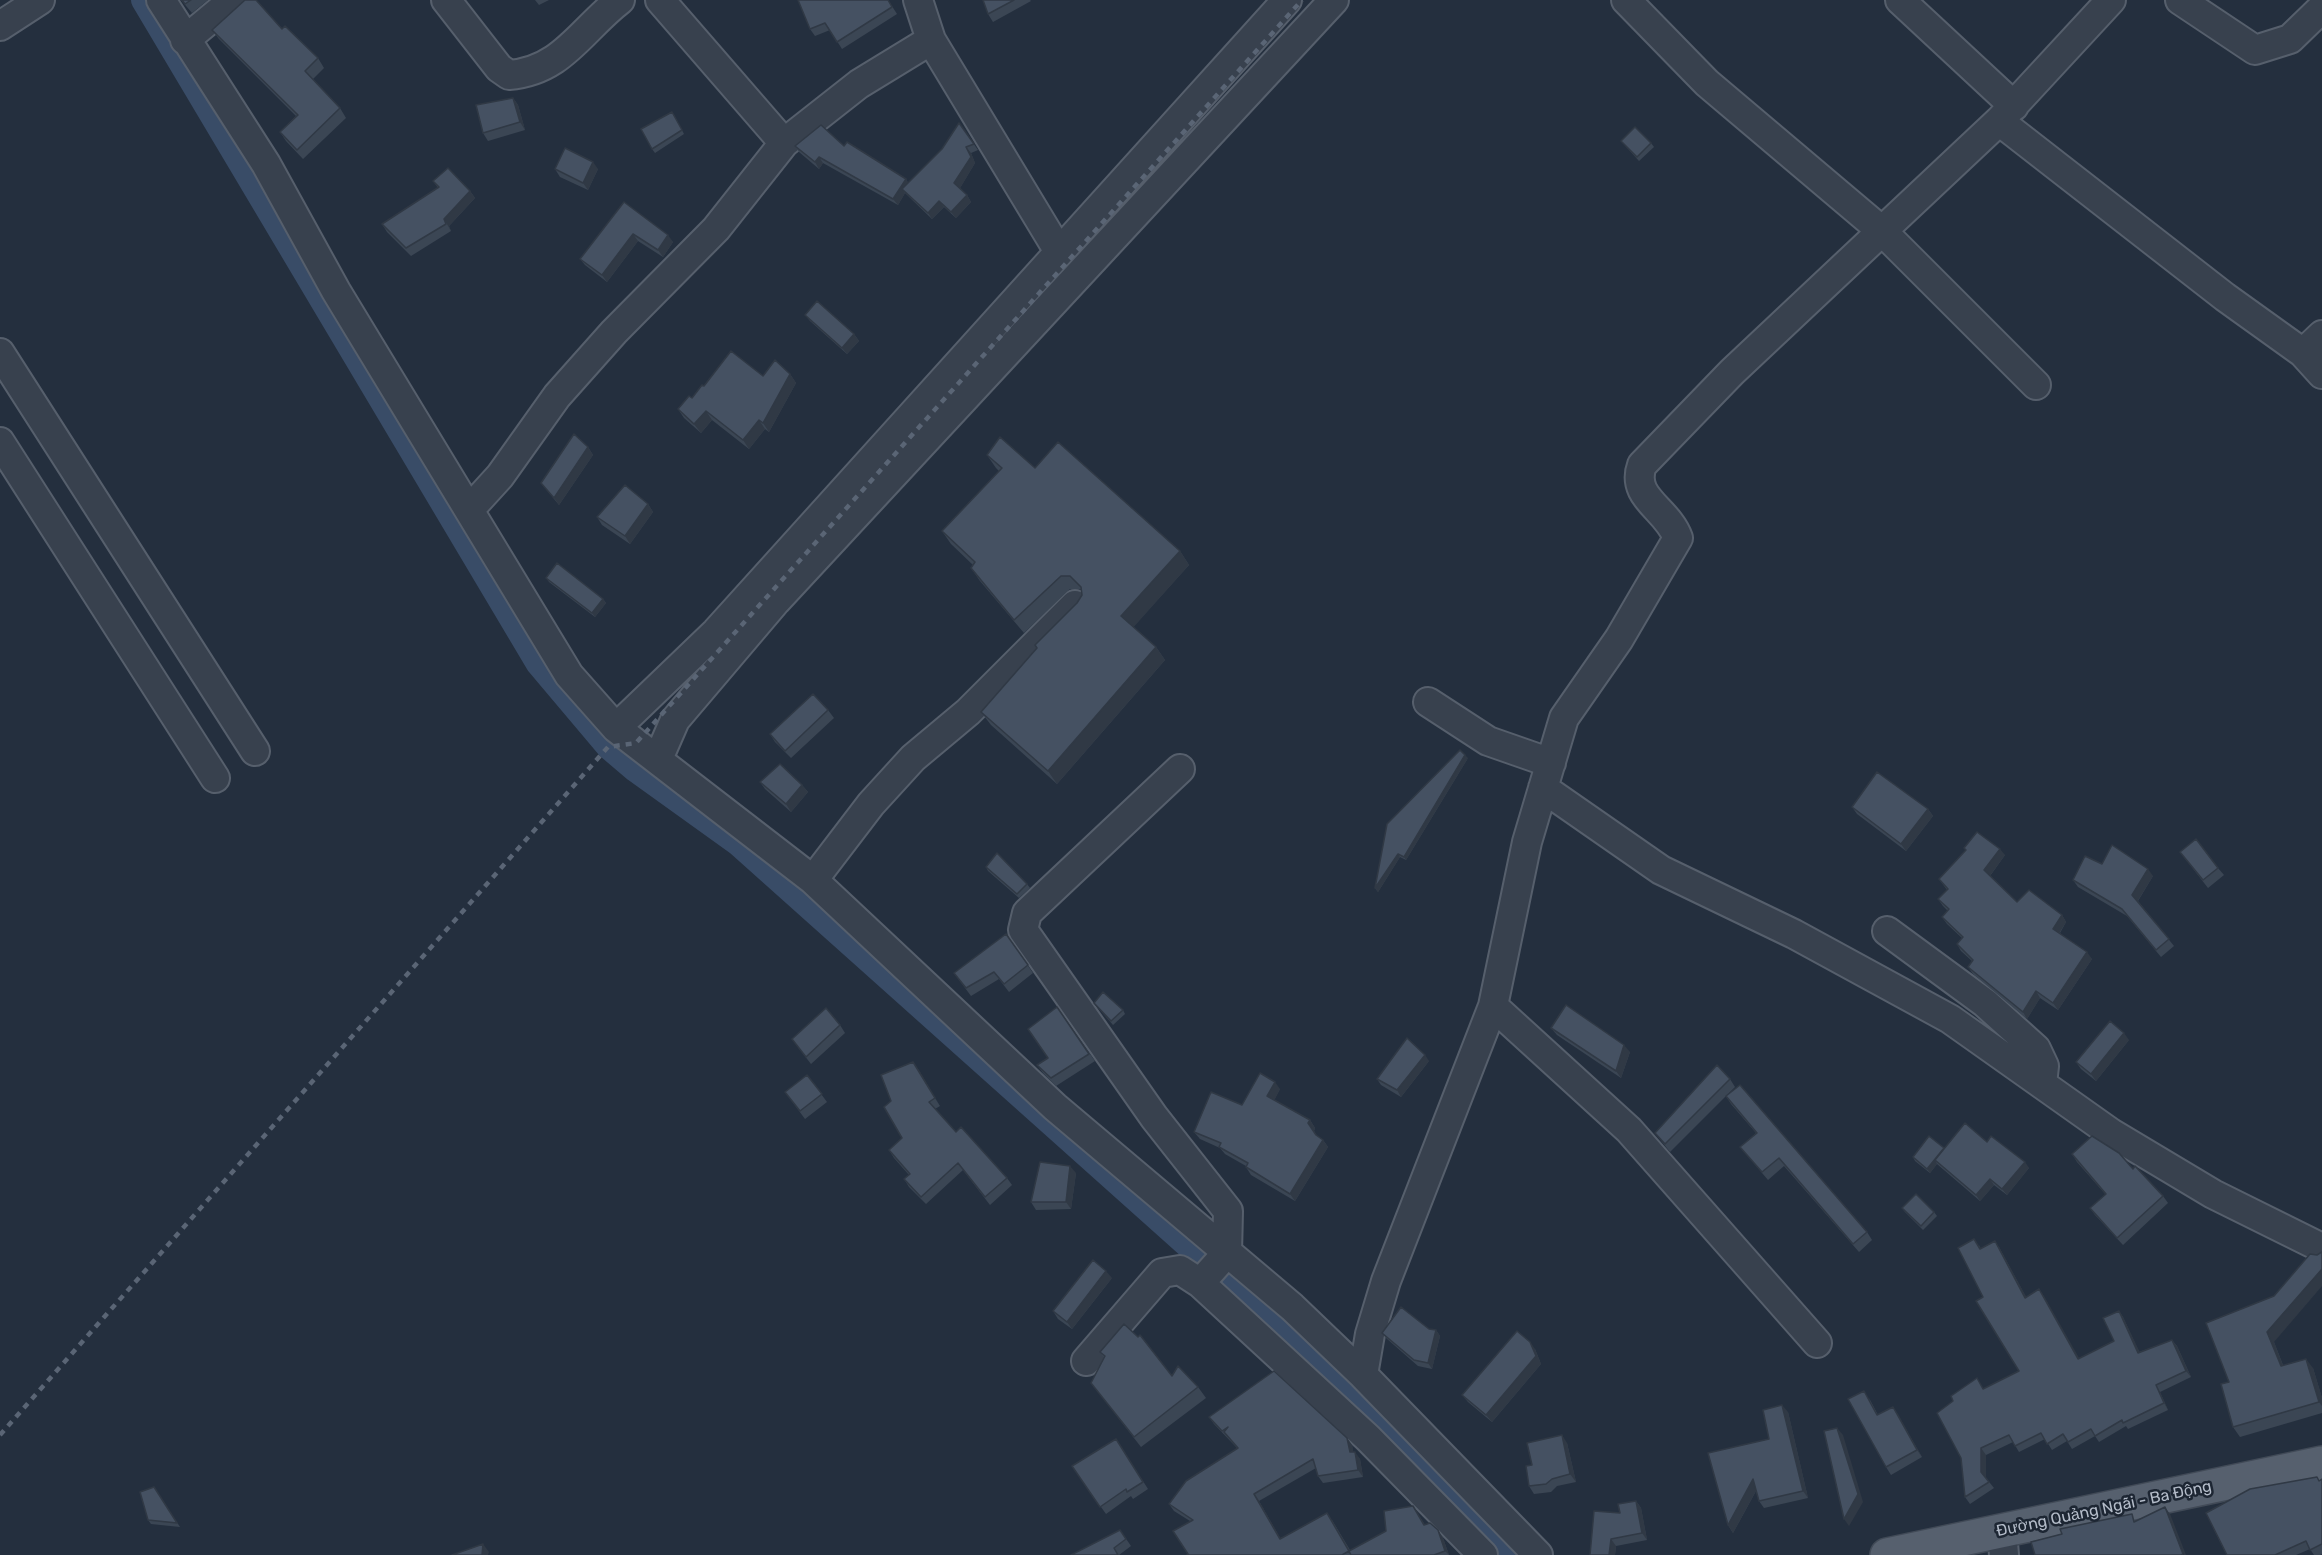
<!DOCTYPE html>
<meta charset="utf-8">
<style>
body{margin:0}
canvas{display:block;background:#242f3e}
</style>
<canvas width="2322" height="1555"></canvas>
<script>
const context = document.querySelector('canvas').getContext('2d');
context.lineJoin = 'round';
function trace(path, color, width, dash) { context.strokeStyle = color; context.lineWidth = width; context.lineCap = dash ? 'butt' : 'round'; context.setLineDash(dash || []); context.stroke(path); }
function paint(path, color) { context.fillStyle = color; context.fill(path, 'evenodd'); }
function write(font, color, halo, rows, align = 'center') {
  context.font = font + ' Rubik,sans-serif'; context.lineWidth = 5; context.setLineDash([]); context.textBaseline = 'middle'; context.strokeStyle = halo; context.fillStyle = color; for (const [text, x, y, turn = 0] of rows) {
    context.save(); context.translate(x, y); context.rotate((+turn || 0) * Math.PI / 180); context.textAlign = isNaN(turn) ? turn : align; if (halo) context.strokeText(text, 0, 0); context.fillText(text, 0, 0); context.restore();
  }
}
trace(new Path2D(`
 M143,0L538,664L608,747L635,770L738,844L1426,1459L1508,1555`), '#394c67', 24);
const minor = new Path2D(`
 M161,0L266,164L336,291L569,675L616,728L813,880L1055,1107L1292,1307L1363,1375L1538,1555
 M446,0L499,68L509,75C562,71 581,30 620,0
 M660,0L784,143
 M918,0L931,40L1058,250
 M1626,0L1707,83L1882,231L2036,385
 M1900,0L2014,106
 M2180,0L2255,50L2290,39L2322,8
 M0,26L40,0
 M185,40L233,0
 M1999,121L2225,297L2303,353L2322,374
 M0,353L255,751
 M2303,353L2322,335
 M0,442L215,778
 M469,510L500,476L557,396L614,332L716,229L784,143L859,84L931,40
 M1428,702L1488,741L1551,763
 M616,728L716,632L1287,0
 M658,759L675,720L776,601L1334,0
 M1180,769L1027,913L1023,930L1154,1117L1228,1211L1227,1253L1200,1283
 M1543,788L1661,870L1794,934L1950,1019L2111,1133L2213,1194L2322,1248
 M813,880L871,804L913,758L968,712L1075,605
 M1887,931L1985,1003L2036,1049L2044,1066L2042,1084
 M1493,1006L1629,1130L1817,1343
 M1086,1361L1162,1273L1180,1270L1200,1283L1368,1438L1483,1555
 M1363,1375L1370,1334L1386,1281L1493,1006L1527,842L1564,718L1619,639L1678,538C1667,508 1630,498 1642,465L1732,372L1999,121L2111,0
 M2002,1531L2004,1555`);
const major = new Path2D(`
 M1887,1555L2322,1463`);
trace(minor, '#565f6c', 32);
trace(major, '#414a57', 36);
trace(minor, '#38414e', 28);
trace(major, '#56606e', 33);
trace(new Path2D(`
 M0,1435L608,747L636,743L1302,0`), '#5a6575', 4.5, [6, 6]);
paint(new Path2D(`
 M181,0H208L192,13Z
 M535,0H549L539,5Z
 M798,0H888L897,14L842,49L830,30L815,36L810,29Z
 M983,0H1030L1031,1L993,22L988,14Z
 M282,29L318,58L324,68L312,80L340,108L346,118L303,159L286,141L280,132L296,116L219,39L212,30Z
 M513,98L518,105L525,130L488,141L483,133Z
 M674,115L684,134L655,153L652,149Z
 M959,123L978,150L971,153L975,163L960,188L967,195L971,202L956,218L944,207L932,219L905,193L898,205L823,163L819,169L799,152L795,146H844L906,179L908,183L942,149Z
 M1621,141L1651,143L1654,147L1639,161Z
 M555,169H598L588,190L560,177Z
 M433,181L470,191L475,198L449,226L451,231L411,256L387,232L382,224L438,188Z
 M624,202L673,242L663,257L638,241L607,282L585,265L580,259Z
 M805,315L854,334L859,341L847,354L810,321Z
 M790,374L796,383L769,432L765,429L749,449L712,420L701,433L684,418L678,409L692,398L704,386L763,376Z
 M588,447L593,455L559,505L541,483Z
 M987,455L1035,468L1180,551L1189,565L1133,627L1156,647L1165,660L1057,784L991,725L981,712L1077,603L1082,595V591L1080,589H1070L1024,633L980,581L971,568L973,565L951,544L942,531L999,471L996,468Z
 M648,504L653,512L630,544L602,525L597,517Z
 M546,578L603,599L606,603L595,617L549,582Z
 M828,710L834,718L791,758L775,742L770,734Z
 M1468,758L1406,860L1400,857L1378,892L1375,888L1387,824Z
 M760,782L802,785L808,792L791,812L765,789Z
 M1852,807L1928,809L1933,816L1906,851L1857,814Z
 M1964,848L2005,855L1990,876L2017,902L2062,915L2066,922L2060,933L2092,959L2058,1010L2040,998L2027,1019L1973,974L1968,967L1972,961L1961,951L1957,944L1962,938L1947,924L1942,917L1948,911L1943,906L1938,899L1947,890L1939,879L1966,850Z
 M2180,852L2218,868L2224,875L2208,888Z
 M2102,864L2153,876L2138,901L2174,946L2161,957L2127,916L2078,887L2073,880Z
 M986,867L1027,884L1030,888L1019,898L988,871Z
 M1006,934L1033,973L1009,992L999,979L971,996L954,973Z
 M1094,1003L1123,1010L1125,1014L1113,1025Z
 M1057,1007L1095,1061L1056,1086L1043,1073L1037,1065L1048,1058Z
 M840,1025L845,1033L811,1064L797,1046Z
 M1551,1028L1630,1052L1621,1078L1557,1035Z
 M2129,1040L2096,1081L2081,1069L2076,1062Z
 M1429,1061L1401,1097L1381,1085L1377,1079Z
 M913,1062L940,1106L935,1109L956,1132L1007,1178L1012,1185L990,1205L963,1170L926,1204L909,1187L904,1179L909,1175L894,1158L889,1150L902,1138Z
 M807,1075L827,1102L805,1119L785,1092Z
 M1730,1079L1735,1087L1670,1152L1655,1133Z
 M1280,1089L1274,1100L1310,1120L1315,1128L1314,1131L1317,1136L1323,1140L1328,1147L1295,1201L1251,1175L1246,1167V1166L1225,1154L1220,1148L1200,1139L1194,1132L1242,1105Z
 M1726,1096L1867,1232L1872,1240L1859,1252L1784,1166L1768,1180L1740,1147L1756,1133L1731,1104Z
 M1987,1142L2029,1168L2007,1195L1994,1185L1980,1201L1937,1164L1930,1173L1915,1161L1913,1157L1944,1148Z
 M2072,1154L2133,1169L2163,1196L2168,1203L2123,1245L2095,1215L2090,1208L2106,1195L2077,1162Z
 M1076,1173L1071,1209L1036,1210L1031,1202Z
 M1902,1208L1934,1212L1937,1216L1923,1230L1905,1212Z
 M1979,1245L1981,1249L1999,1247L2026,1297L2039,1289L2079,1359L2114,1341L2119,1311L2123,1317L2139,1352L2172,1340L2177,1346L2191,1377L2160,1392L2168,1410L2128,1429L2126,1426L2099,1442L2095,1436L2072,1449L2067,1441L2052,1450L2045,1439L2019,1452L2013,1442L1986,1455V1478L1994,1488L1970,1504L1965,1497L1984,1389L2019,1371L1983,1297Z
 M1112,1278L1072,1329L1058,1319L1053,1311Z
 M1429,1329L1436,1330L1440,1336L1432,1369L1418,1366L1386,1338L1382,1333Z
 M1138,1337L1172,1376L1198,1387L1206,1398L1141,1447L1091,1383L1104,1358L1100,1352Z
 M2274,1342L2283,1365L2313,1368L2322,1398V1413L2240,1437L2233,1427L2229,1382Z
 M1535,1349L1541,1364L1492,1422L1468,1402L1462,1395Z
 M1869,1398L1878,1415L1893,1407L1922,1457L1891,1475L1886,1467Z
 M1788,1412L1808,1498L1764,1508L1759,1501L1756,1491L1733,1533L1728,1525L1769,1439Z
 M1209,1417L1347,1438L1352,1445L1353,1452L1360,1459L1363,1477L1323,1483L1318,1476L1316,1468L1259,1501L1280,1538L1332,1520L1350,1550L1418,1514L1425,1525L1438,1530L1443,1538L1449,1555H1187L1188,1554L1190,1521L1174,1511L1169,1504L1237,1448L1214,1424Z
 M1116,1439L1148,1489L1133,1499L1131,1496L1106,1514L1072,1466Z
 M1567,1443L1576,1482L1557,1486L1551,1492L1534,1494L1529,1486L1532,1465Z
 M2322,1479V1554L2320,1555H2314L2310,1549L2296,1555H2227Z
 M154,1487L180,1527L151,1524L148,1520Z
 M1636,1501L1641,1508L1647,1540L1616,1546L1615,1555H1590L1620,1513Z
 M1120,1530L1131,1546L1119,1555H1071Z`), '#3b4654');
paint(new Path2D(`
 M513,98L518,105L525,130L520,122Z
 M966,147L971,153L975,163L959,190L954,183Z
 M819,157L823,163L819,169L815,162Z
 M593,162L598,169L588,190L583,183Z
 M906,179L910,186L902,189L905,193L898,205L893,199Z
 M470,191L475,198L449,226L451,231L444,219Z
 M967,195L971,202L956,218L951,212Z
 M939,201L944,207L932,219L928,213Z
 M633,234L638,241L607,282L602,275Z
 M668,235L673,242L663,257L658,250Z
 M854,334L859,341L847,354L842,348Z
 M790,374L796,383L769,432L763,423Z
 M706,411L712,420L701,433L694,424Z
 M759,420L765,429L749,449L743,440Z
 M588,447L593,455L559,505L554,498Z
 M648,504L653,512L630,544L625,536Z
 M1180,551L1189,565L1131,630L1121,616Z
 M603,599L606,603L595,617L592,613Z
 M1156,647L1165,660L1057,784L1048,771Z
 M1465,755L1468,758L1406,860L1404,857Z
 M802,785L808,792L791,812L786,804Z
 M1928,809L1933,816L1906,851L1901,844Z
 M2000,849L2005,855L1989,877L1984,870Z
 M1398,854L1400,857L1378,892L1375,888Z
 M2148,869L2153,876L2137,902L2132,895Z
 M2062,915L2066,922L2058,935L2053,929Z
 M2087,952L2092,959L2058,1010L2053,1003Z
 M2036,991L2040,998L2027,1019L2023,1012Z
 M2124,1033L2129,1040L2096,1081L2091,1074Z
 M1624,1045L1630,1052L1621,1078L1616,1071Z
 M1425,1055L1429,1061L1401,1097L1397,1090Z
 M913,1062L919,1070L940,1106L935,1098Z
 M1275,1082L1280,1089L1273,1103L1267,1096Z
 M1310,1120L1315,1128L1314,1131L1308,1123Z
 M1323,1140L1328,1147L1295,1201L1290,1194Z
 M1944,1148L1935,1160L1937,1164L1930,1173L1927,1169Z
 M2025,1162L2029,1168L2007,1195L2002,1189Z
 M1070,1166L1076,1173L1071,1209L1066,1202Z
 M1990,1179L1994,1185L1980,1201L1976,1195Z
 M1995,1241L1999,1247L2030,1304L2025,1298Z
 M2322,1269V1286L2274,1342L2287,1376L2281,1366L2267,1332Z
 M1106,1271L1112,1278L1072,1329L1067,1322Z
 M2039,1289L2044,1296L2083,1365L2078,1359Z
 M2119,1311L2123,1317L2143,1359L2138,1353Z
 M1436,1330L1440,1336L1432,1369L1428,1363Z
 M2172,1340L2177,1346L2191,1377L2186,1371Z
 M1530,1342L1535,1349L1541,1364L1492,1422L1486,1415Z
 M2306,1359L2313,1368L2322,1398V1406L2319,1402Z
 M2156,1385L2160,1392L2168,1410L2164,1403Z
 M1782,1405L1788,1412L1808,1498L1803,1491Z
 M1893,1407L1898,1414L1922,1457L1917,1450Z
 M1837,1428L1843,1435L1863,1502L1849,1526L1844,1519Z
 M1562,1435L1567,1443L1576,1482L1570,1474Z
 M1347,1438L1352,1445L1355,1460L1350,1452Z
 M1981,1448L1986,1455V1479L1981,1472Z
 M1355,1452L1360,1459L1363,1477L1358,1470Z
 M1753,1479L1758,1487L1733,1533L1728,1525Z
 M1254,1494L1259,1501L1285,1546L1280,1539Z
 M1636,1501L1641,1508L1647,1540L1642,1533Z
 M2165,1507L2170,1514L2186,1555H2184Z
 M1438,1530L1443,1538L1449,1555L1445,1551Z
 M1611,1539L1616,1546L1615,1555H1609Z
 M483,1544L489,1552L488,1555H482Z`), '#303945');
const building = new Path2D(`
 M182,0H191L185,4Z
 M245,0H256L282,29L285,26L318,58L305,71L340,108L297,150L280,132L298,115L212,30Z
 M798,0H888L892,7L837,42L825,23L810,29Z
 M983,0H1014L988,14Z
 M513,98L520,122L483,133L476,105Z
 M672,112L682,130L652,149L641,129Z
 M959,123L974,144L966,147L971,157L954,183L967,195L951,212L939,201L928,213L902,189L942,149Z
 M821,125L844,146L847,142L906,179L893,199L819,157L815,162L795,146Z
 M1635,127L1651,143L1637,157L1621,141Z
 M565,148L593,162L583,183L555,169Z
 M448,168L470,191L444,219L446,224L406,248L382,224L439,187L433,181Z
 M624,202L668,235L658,250L633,234L602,275L580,259Z
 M817,301L854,334L842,348L805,315Z
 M731,351L763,376L775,360L790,374L763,423L759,420L743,440L706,411L694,424L678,409L689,396L692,398L702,385L704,386Z
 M574,434L588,447L554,498L541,483Z
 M1000,437L1035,468L1058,442L1180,551L1121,616L1156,647L1048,771L981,712L1037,648L1035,645L1077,603L1082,595L1081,587L1070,576H1061L1014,620L971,568L975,562L942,531L1002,468L987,455Z
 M625,485L648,504L625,536L597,517Z
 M557,563L603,599L592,613L546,578Z
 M813,694L828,710L785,751L770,734Z
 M1460,750L1465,755L1404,857L1398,854L1375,888L1387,824Z
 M780,764L802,785L786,804L760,782Z
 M1877,772L1928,809L1901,844L1852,807Z
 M1977,832L2000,849L1984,870L2017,902L2029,890L2062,915L2053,929L2087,952L2053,1003L2036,991L2023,1012L1968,967L1973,960L1957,944L1963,937L1942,917L1949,909L1938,899L1948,889L1939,879L1966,850L1964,848Z
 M2196,839L2218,868L2203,880L2180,852Z
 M2112,845L2148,869L2132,895L2169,939L2156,950L2122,909L2073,880L2085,856L2102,864Z
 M997,853L1027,884L1017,894L986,867Z
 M1006,934L1028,965L1004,984L994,972L966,988L954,973Z
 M1103,992L1123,1010L1111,1021L1094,1003Z
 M1566,1005L1624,1045L1616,1071L1551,1028Z
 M1057,1007L1089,1054L1051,1078L1037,1065L1048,1058L1028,1029Z
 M826,1008L840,1025L806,1057L792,1039Z
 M2110,1021L2124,1033L2091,1074L2076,1062Z
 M1407,1038L1425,1055L1397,1090L1377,1079Z
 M913,1062L935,1098L929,1102L956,1132L961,1127L1007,1178L985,1197L958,1163L921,1197L904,1179L910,1174L889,1150L902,1138L884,1107L891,1101L881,1075Z
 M1717,1065L1730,1079L1665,1144L1655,1133Z
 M1260,1073L1275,1082L1267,1096L1310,1120L1308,1123L1316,1135L1323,1140L1290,1194L1246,1167L1248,1163L1219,1147L1221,1143L1194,1132L1211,1092L1242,1105Z
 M807,1075L822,1094L800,1111L785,1092Z
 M1740,1085L1867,1232L1853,1244L1779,1158L1762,1172L1740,1147L1757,1133L1726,1096Z
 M1965,1123L1987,1142L1991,1136L2025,1162L2002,1189L1990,1179L1976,1195L1935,1160Z
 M1929,1136L1944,1148L1927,1169L1913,1157Z
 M2092,1136L2119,1153L2133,1169L2135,1166L2163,1196L2117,1238L2090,1208L2106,1194L2072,1154Z
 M1040,1162L1070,1166L1066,1202H1031Z
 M1916,1194L1934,1212L1921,1226L1902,1208Z
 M1974,1239L1980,1249L1995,1241L2025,1298L2039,1289L2078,1359L2114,1341L2103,1318L2119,1311L2138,1353L2172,1340L2186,1371L2156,1385L2164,1403L2123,1423L2122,1420L2095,1436L2091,1429L2068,1442L2063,1434L2047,1444L2041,1433L2015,1446L2009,1435L1981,1448V1472L1989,1482L1965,1497L1961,1458L1937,1413L1953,1401L1951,1396L1977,1378L1983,1389L2019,1371L1976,1301L1983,1297L1958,1248Z
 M2322,1252V1269L2267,1332L2281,1366L2306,1359L2319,1402L2233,1427L2221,1384L2229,1382L2206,1323L2274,1296L2310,1254L2317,1255Z
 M1093,1260L1106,1271L1067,1322L1053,1311Z
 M1401,1307L1429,1329L1436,1330L1428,1363L1414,1360L1382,1333Z
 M1124,1324L1138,1337L1140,1335L1172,1376L1178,1366L1198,1387L1134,1437L1091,1383L1105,1356L1100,1352Z
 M1517,1331L1530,1342L1536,1356L1486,1415L1462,1395Z
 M1274,1371L1347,1438L1350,1452H1355L1358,1470L1318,1476L1313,1459L1254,1494L1280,1539L1327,1513L1349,1551L1342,1555H1187L1188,1554L1173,1531L1193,1520L1169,1504L1186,1481L1238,1448L1224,1432L1228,1427L1222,1431L1209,1417Z
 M1864,1391L1877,1415L1893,1407L1917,1450L1886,1467L1848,1399Z
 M1782,1405L1803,1491L1759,1501L1753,1479L1728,1525L1708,1453L1769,1439L1763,1410Z
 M1837,1428L1858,1494L1844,1519L1824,1431Z
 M1562,1435L1570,1474L1552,1479L1546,1484L1529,1486L1526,1466L1532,1465L1527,1443Z
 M1116,1439L1143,1482L1127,1492L1126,1489L1100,1507L1072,1466Z
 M2317,1477L2319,1481L2322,1479V1544L2310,1550L2306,1541L2275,1555H2227L2206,1513L2250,1489Z
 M154,1487L177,1523L148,1520L140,1492Z
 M1636,1501L1642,1533L1611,1539L1609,1555H1590L1594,1511L1620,1513L1618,1504Z
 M1413,1506L1424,1525L1430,1523L1438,1530L1445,1551L1434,1555H1351L1349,1551L1386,1531L1384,1511Z
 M2165,1507L2183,1554L2181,1555H2035L2031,1542L2062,1534L2060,1529L2132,1514L2134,1522Z
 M1120,1530L1126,1539L1114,1548L1118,1555H1071Z
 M483,1544L482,1555H452Z`);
paint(building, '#455162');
trace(building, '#303945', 1.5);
write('16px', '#b4bcc9', '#1d2633', [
 ["Đường Quảng Ngãi - Ba Động",2104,1509,-12]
]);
</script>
